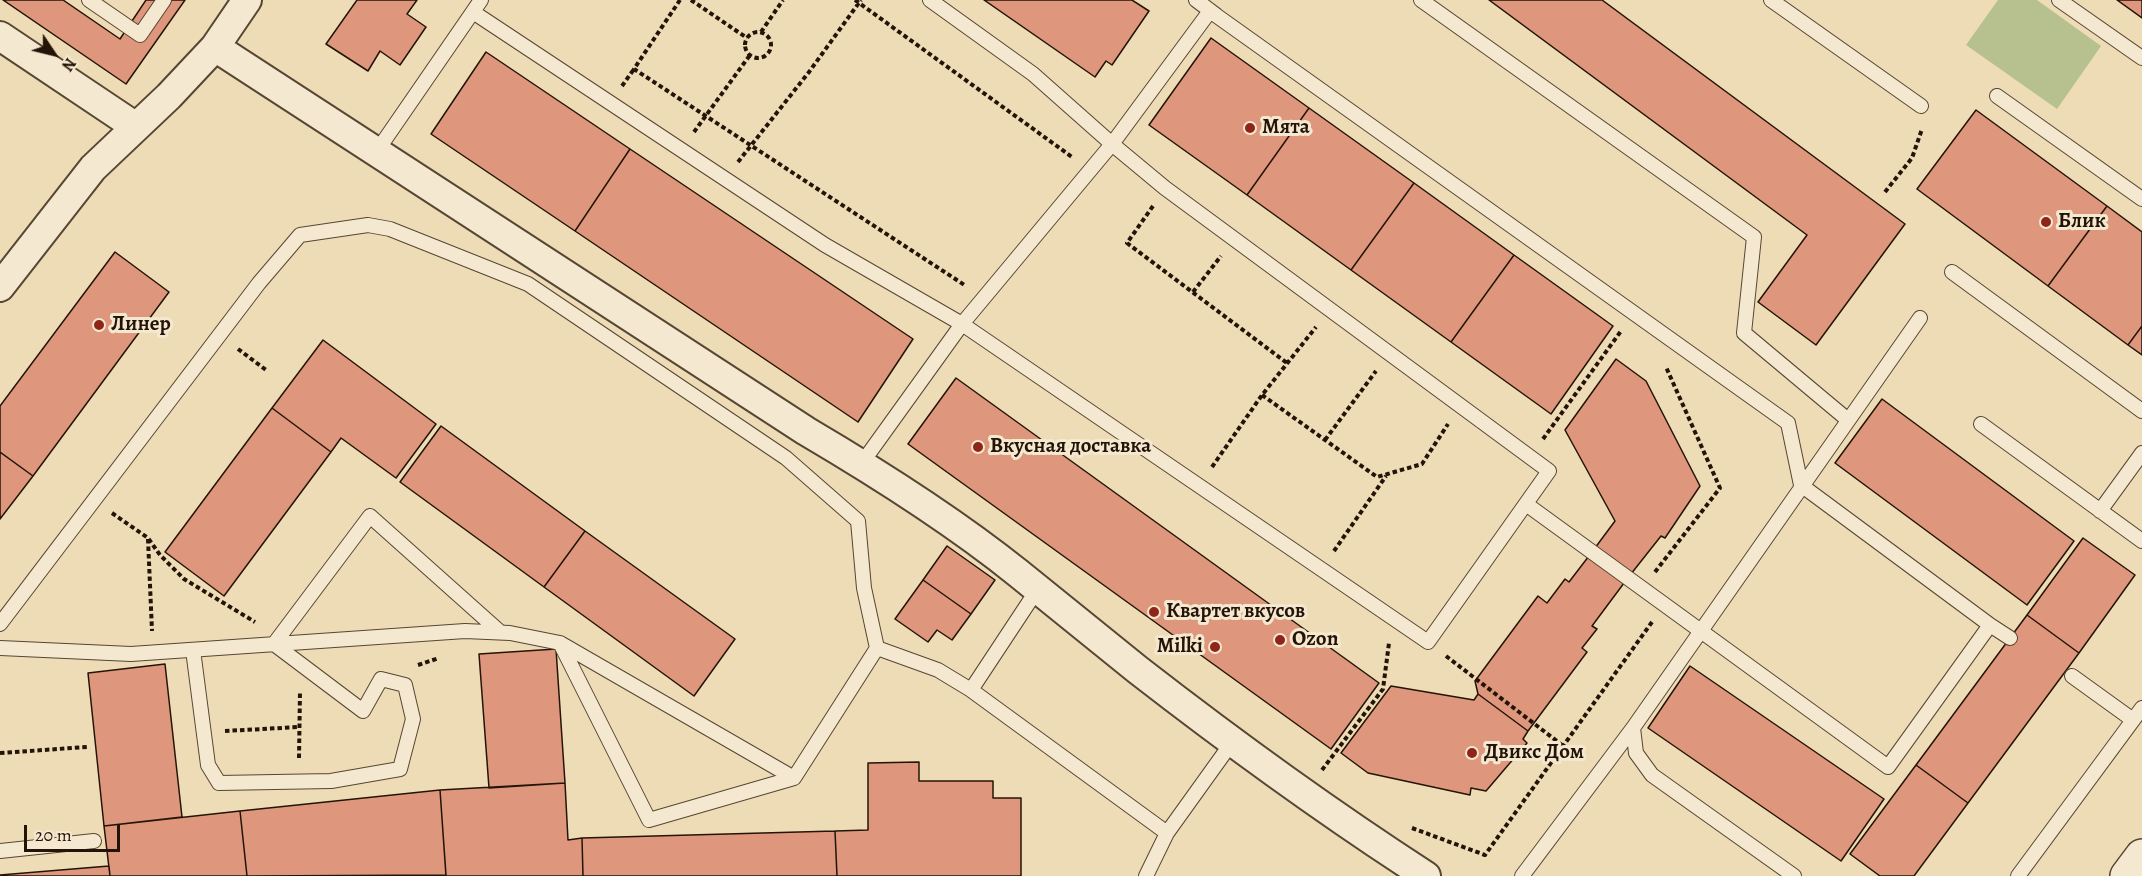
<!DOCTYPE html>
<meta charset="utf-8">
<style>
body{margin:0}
#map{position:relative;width:2142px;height:876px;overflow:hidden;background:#eedcb7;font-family:Alegreya,serif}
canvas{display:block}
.north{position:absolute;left:24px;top:24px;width:60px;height:60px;-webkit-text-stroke:4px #f4e8d0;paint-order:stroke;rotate:125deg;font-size:16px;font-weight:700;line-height:24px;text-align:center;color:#241407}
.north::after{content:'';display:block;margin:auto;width:21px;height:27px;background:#241407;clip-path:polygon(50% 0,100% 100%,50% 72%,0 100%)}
.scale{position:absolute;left:24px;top:825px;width:96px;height:27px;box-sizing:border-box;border:3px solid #241407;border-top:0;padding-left:8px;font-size:18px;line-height:21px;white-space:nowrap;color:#241407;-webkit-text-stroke:4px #f4e8d0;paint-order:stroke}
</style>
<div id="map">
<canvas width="2142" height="876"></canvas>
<div class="north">N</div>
<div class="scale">20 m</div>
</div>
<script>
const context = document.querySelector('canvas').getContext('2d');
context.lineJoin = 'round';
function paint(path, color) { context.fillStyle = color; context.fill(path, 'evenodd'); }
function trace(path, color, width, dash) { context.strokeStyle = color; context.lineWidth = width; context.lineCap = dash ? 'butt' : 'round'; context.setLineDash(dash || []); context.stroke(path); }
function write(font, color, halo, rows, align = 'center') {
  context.font = font + ' Alegreya,serif'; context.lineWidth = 6; context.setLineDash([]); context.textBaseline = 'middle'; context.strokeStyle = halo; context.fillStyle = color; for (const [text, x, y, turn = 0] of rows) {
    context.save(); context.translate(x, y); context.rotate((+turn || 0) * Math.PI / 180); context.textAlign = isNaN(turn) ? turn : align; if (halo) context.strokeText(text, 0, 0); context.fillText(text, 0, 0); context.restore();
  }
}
paint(new Path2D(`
 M1998,0H2037L2101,46L2057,109L1966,45Z`), '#b7c08f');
const building = new Path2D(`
 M3,0H63L120,39L146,0H185L126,84Z
 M357,0H417L407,14L426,27L400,65L380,51L368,71L326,44Z
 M984,0H1132L1149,11L1112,65L1106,61L1095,77Z
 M1489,0H1602L1905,224L1816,345L1758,302L1807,235Z
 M2117,0H2142V18Z
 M1211,38L1309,108L1247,195L1149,125Z
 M486,52L630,149L575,231L431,134Z
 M1309,108L1414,183L1351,270L1247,195Z
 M1976,110L2107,206L2048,286L1917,189Z
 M630,149L913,339L858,422L575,231Z
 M1414,183L1514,255L1451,342L1351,270Z
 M2107,206L2142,232V326L2128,345L2048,286Z
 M115,252L169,292L33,476L0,452V406Z
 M1514,255L1613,326L1551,414L1451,342Z
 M2142,326V355L2128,345Z
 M323,340L436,424L396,478L341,438L331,452L272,408Z
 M1616,359L1646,381L1700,486L1665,538L1661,536L1627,579L1592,552L1615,521L1565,430Z
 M956,378L1379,683L1331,749L908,444Z
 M1882,399L2074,541L2027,605L1835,463Z
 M272,408L331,452L224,596L165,552Z
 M441,426L585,531L544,587L400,482Z
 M0,452L33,476L0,519Z
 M585,531L735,639L694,696L544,587Z
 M2083,538L2135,575L2079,653L2027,615Z
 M947,546L995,580L971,614L923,580Z
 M1592,552L1627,579L1592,626L1597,629L1582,648L1587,652L1528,731L1478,694L1475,681L1538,596L1547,603L1565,579L1569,582Z
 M923,580L971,614L952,640L937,630L928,642L895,619Z
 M2027,615L2079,653L1968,803L1916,765Z
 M556,649L565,783L489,788L479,654Z
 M165,664L182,817L104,826L88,673Z
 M1690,666L1884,799L1841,861L1648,728Z
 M1391,686L1474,700L1478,694L1528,731L1523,739L1527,743L1486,791L1471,788L1470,795L1368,773L1341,753Z
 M919,762V781H993V798H1021V876H837L835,831L868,830V763Z
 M1916,765L1968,803L1914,876H1880L1850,854Z
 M565,783L568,840L582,838L583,876H446L440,790Z
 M440,790L446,875L247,876L240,811Z
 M240,811L247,876H110L104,826Z
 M835,831L837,876H583L582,838Z
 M109,866L110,876H0V875Z`);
paint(building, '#de977d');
trace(building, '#241407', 1.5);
const service = new Path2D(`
 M89,0L140,35L164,0
 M930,0L1033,74L1112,144L1210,11L1788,423L1801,485L1990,625L1888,767L1526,504
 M1196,0L1216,15
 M1421,0L1754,237L1744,333L1848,420
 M1771,0L1921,106
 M2059,0L2142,58
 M473,12L825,245L962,324L1428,642L1549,471L1165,188L1112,144L962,324L862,463
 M1997,96L2142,199
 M377,151L481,0
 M1952,272L2142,411
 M1981,424L2142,541
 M2100,511L2142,453
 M0,624L259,283L300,235L368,225L390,229L528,284L786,458L858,521L864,588L877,648L794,778L649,820L560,643
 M1990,625L2010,638
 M0,648L131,654L465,631L510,633L560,643L794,778
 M877,648L938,670L971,690L1167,833
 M193,650L208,765L219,783L331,781L400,769L413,719L405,685L381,679L363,711L274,644L370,516L500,632
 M2072,676L2133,720
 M971,690L1037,590
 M0,851L94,841
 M1146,876L1167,833L1233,741
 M1522,876L1633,728
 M1794,876L1652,775L1636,753L1633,728L1920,318
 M2018,876L2142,708`);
const minor = new Path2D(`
 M0,36L136,127
 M215,47L806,431C879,474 952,520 1018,573C1058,605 1098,638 1138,670C1232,743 1327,812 1426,876
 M0,287L93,168L169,96L215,47L247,0`);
const tertiary = new Path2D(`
 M2127,876L2142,856`);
trace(service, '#564633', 16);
trace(minor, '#564633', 32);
trace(tertiary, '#564633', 36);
trace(new Path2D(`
 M680,0L634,69L966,286
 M691,0L747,38
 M855,0L1072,157
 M761,32L783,0
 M745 45a13 13 0 1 1 26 0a13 13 0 1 1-26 0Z
 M622,86L634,69
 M694,132L750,55
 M738,162L809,72L861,0
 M1885,192L1912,158L1922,129
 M1153,206L1127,243L1287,363
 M1193,292L1221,256
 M238,349L266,370
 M1262,395L1377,477L1422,464L1448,424
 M1543,439L1621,331
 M1325,440L1376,371
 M1212,467L1262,395L1316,327
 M112,513L148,538L160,555L184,579L255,622
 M148,539L152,631
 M1334,551L1386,476
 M1655,572L1720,488L1666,367
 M1446,656L1562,745
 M418,665L439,658
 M225,731L299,727
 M0,753L87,747
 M299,758L300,691
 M1322,770L1383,689L1389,643
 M1412,828L1485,855L1652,622`), '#241407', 4, [4.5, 3]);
trace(service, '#f4e8d0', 14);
trace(minor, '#f4e8d0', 28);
trace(tertiary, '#f4e8d0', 33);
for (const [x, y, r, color] of [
 [1250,128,6,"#8f2418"],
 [2046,222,6,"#8f2418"],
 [99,325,6,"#8f2418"],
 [978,447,6,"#8f2418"],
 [1154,612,6,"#8f2418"],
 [1280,640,6,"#8f2418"],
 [1215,647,6,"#8f2418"],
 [1472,753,6,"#8f2418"]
]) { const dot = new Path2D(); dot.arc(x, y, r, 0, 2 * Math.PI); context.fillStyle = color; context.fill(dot); trace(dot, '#f4e8d0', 2); }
write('bold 21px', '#241407', '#f4e8d0', [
 ["Мята",1262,128],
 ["Блик",2058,222],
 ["Линер",111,325],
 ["Вкусная доставка",990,447],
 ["Квартет вкусов",1166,612],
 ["Ozon",1292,640],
 ["Milki",1203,647,"right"],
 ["Двикс Дом",1484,753]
], 'left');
</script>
